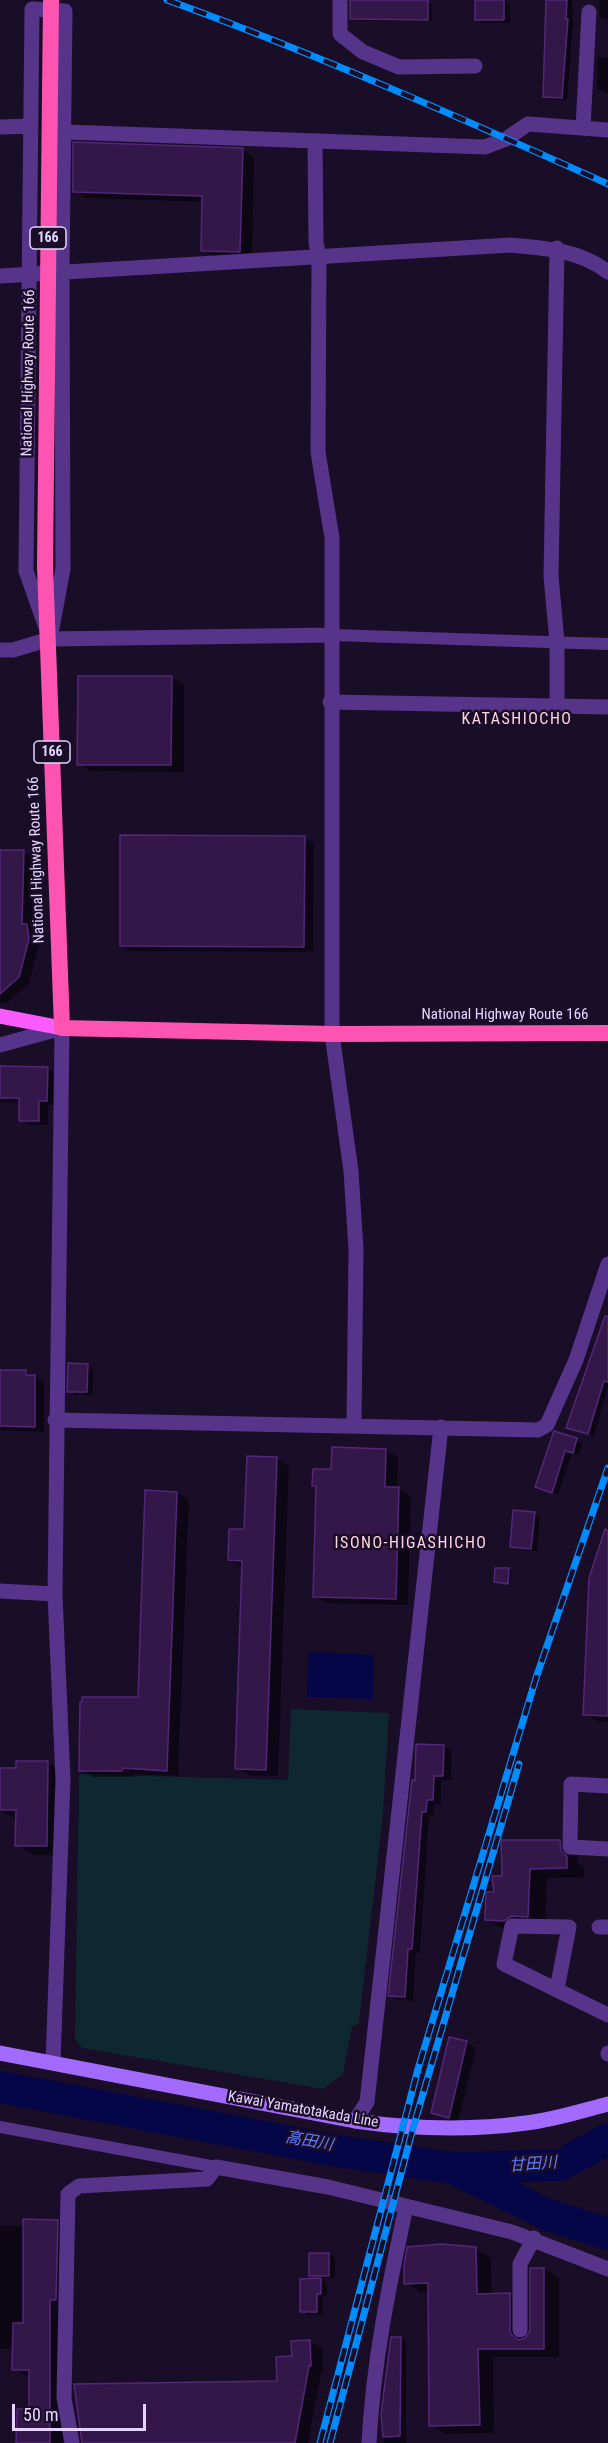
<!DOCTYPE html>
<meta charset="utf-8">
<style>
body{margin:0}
#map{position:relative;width:608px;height:2443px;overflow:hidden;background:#1a0d27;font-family:"Roboto Condensed",sans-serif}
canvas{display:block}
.scale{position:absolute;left:12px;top:2404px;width:134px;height:27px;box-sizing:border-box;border:3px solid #e7d3ff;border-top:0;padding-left:8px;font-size:18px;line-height:21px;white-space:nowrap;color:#e7d3ff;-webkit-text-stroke:4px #1a0d27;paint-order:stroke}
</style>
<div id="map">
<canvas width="608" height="2443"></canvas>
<div class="scale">50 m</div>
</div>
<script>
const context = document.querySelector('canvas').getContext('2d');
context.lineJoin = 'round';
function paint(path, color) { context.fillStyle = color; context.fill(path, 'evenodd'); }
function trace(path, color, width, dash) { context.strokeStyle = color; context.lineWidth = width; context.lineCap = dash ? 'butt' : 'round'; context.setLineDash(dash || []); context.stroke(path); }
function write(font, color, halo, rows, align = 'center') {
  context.font = font + ' "Roboto Condensed","Noto Sans JP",sans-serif'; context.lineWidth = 5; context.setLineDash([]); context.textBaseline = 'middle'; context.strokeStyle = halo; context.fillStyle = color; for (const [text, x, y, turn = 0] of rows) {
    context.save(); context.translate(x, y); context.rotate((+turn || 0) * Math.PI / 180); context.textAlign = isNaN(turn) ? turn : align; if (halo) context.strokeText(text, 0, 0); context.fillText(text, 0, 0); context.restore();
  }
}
paint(new Path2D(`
 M291,1709L389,1713L383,1814L359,2023L352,2027L343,2074L323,2089L82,2048L75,2039L79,1774L288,1780Z`), '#0f2731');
paint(new Path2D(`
 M309,1652L374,1655L373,1699L307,1697Z`), '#050647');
paint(new Path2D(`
 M350,0L427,1L432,4V21H356L351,18Z
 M504,0L510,4V23H483L477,19Z
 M548,0H572L573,23L567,100L550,99L544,96Z
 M599,0H608V20L600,17Z
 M598,57L608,58V93L597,89Z
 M242,150L254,157L252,258L214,257L202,250L204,202L86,198L74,191Z
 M172,678L184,685V772L91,771L79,764Z
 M304,838L314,843L313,952L131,951L121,945Z
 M0,851L23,852L34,858L33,929L38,932L39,945L29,983L6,1004L0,1002Z
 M0,1068H47L57,1074L56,1105H48V1125H30L20,1120L21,1103L0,1102Z
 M608,1313V1386L594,1436L568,1428Z
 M87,1365L93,1369V1395H75L69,1391Z
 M0,1371H25L44,1382V1432L0,1430Z
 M555,1433L583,1443L579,1455L572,1453L558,1495L537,1486Z
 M385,1450L398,1457L397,1488L411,1496L408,1605L327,1603L315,1596L318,1488L314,1486L333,1471Z
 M277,1458L289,1466L278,1776L249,1775L237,1768L242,1567L229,1560L245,1531Z
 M177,1493L189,1500L178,1776L134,1774V1777H93L81,1770L139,1698Z
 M534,1514L540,1517L537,1551L518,1549L512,1546Z
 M608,1525V1722H599L585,1714L591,1578Z
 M509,1569L511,1571L510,1584L495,1582Z
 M417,1746H444L452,1751L451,1780H441V1804H434V1816L429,1815L420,1953L416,1952L413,2001L398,2000L390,1995L416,1782Z
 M48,1763L65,1773L64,1855H34L17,1845V1819L0,1811V1769H17Z
 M560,1841L577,1851L578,1863L584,1867V1877L547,1878L545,1926L522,1930L504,1929L486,1919L503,1878Z
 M466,2043L476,2048L458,2122L433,2113Z
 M57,2221L71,2229L64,2307L63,2443H20L30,2411V2378L14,2370V2349H0V2226H25Z
 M476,2249L491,2258L492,2295H510L525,2304V2341L531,2331V2270L544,2269L559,2278V2357H493L494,2433L446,2434L431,2425L429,2291L421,2292L406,2283Z
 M329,2254L335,2258V2278H318L327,2283V2296H322L323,2315H308L302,2311L319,2280L310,2275Z
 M401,2338L406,2341V2443H384L382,2415Z
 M310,2341L322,2348L323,2373H321L308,2443H82L279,2382L294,2358Z`), '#0007');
trace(new Path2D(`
 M0,2087L338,2151L452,2168L546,2214L608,2234
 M456,2168L560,2165L608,2139`), '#050647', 32);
const building = new Path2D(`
 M350,0H428V20L350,19Z
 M475,0H504V20H475Z
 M546,0H567L566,19H568L562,98L543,97Z
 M73,142L243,148L240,252L201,251L202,196L73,192Z
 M78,676H172L171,765H77Z
 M120,835L305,836L304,947L120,946Z
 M0,850H24L22,924H27L29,939L19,977L0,994Z
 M0,1066L48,1067L47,1101H39V1121H19V1098H0Z
 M605,1316H608V1382L604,1381L588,1434L566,1428Z
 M68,1363L88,1364L87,1392H67Z
 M0,1370H26V1375H35V1427L0,1426Z
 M554,1431L577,1438L573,1453L565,1451L552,1493L535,1487Z
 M332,1447L386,1449L385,1487H399L396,1599L313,1597L316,1486H312L313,1469H331Z
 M247,1456L277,1457L266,1770L235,1769L242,1561L228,1560L229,1529H244Z
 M145,1490L177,1492L167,1771L123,1768L122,1771H79L80,1702H82V1697H138Z
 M513,1510L535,1512L531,1549L510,1547Z
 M605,1529L608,1530V1716L583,1715L589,1578Z
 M495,1568H509L508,1584L494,1582Z
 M416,1744L444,1745L443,1776H434L433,1800H427L426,1812H422L412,1949H408L405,1997L388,1996L412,1780L415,1781Z
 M16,1761H48L47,1846H15L16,1810H0V1768H16Z
 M501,1840H560L561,1851L567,1856V1868L530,1869L528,1917L512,1916L504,1921L485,1920L486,1892H494L492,1876H502Z
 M449,2037L467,2041L449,2118L431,2113Z
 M23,2219L58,2220L56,2300H50V2443H16L17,2409H29V2370H12L13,2323H23Z
 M441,2244L476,2247L477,2294L510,2293V2331L512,2335L519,2340L525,2338L530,2331V2268H544V2349H478L480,2425L429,2426L428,2283L404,2284V2266L407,2247Z
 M309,2253H329V2276H309Z
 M321,2278V2294H317V2312H300V2279Z
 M391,2337H401L400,2436L383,2437L381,2414Z
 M310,2340L311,2366H309L295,2443H82L74,2384L277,2381L276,2357L292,2356L291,2341Z`);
paint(building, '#331749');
trace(building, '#532777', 1.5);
trace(new Path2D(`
 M333,635L608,644
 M0,2127L216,2167`), '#55348a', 12);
trace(new Path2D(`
 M340,0V34L363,52L399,67L475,66
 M32,9L65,11L62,271L63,569L50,639L26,571Z
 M0,127L31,126
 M583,128L589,12
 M65,132L485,147L506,139L528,124L608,130
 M315,141L316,243L319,255L318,452L332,538V1034L351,1171L356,1249L354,1425
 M557,248L551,576L557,642V704
 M0,276L511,245C545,248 579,250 608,272
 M0,650H13L50,639L333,635
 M330,702L608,707
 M0,1045L62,1028L55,1594L63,1780L53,2063
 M55,1420L538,1430L547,1425L576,1360L608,1264
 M0,1591L55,1594
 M608,1786L571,1784L570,1847L608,1849
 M599,1927H608
 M557,1989L569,1927L512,1926L504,1964L608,2015
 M608,2054V2053
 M355,2121L367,2102L441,1427
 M520,2330V2264L534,2238
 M72,2443L64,2398L68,2194L79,2186L207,2179L216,2167L328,2187L512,2232L608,2269
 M369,2443C373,2363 389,2285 406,2207`), '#55348a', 15);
trace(new Path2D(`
 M0,2053L355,2121C412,2129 468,2131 526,2123C554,2120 581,2111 608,2104`), '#a26aff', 15);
trace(new Path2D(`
 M0,1016L62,1028`), '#fb5aff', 15);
trace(new Path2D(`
 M51,0L45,566L62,1028L332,1034L608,1033`), '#fd54b2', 16);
const rail = new Path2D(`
 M167,0C317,54 463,119 608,184
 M320,2443L418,2069L536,1678L608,1468
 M330,2443L413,2128L519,1764`);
trace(rail, '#008cfe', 7);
trace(rail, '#1a0d27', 4.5, [14]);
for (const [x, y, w] of [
 [48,238,36],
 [52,752,36]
]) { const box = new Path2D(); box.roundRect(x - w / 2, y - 11, w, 22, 4.5); context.fillStyle = '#1a0d27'; context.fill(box); trace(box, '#e7d3ff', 1.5); }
write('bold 14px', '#e7d3ff', null, [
 ["166",48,238],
 ["166",52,752]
]);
write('15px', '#e7d3ff', '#1a0d27', [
 ["National Highway Route 166",29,373,-89],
 ["National Highway Route 166",37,860,-92],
 ["National Highway Route 166",505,1015],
 ["Kawai Yamatotakada Line",303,2110,10]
]);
context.letterSpacing = '1.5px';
write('16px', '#ffd5e1', '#1a0d27', [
 ["KATASHIOCHO",517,720],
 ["ISONO-HIGASHICHO",411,1544]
]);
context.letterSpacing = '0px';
write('italic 16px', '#617eff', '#1a0d27', [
 ["高田川",309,2142,10],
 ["甘田川",533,2165,-4]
]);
</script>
